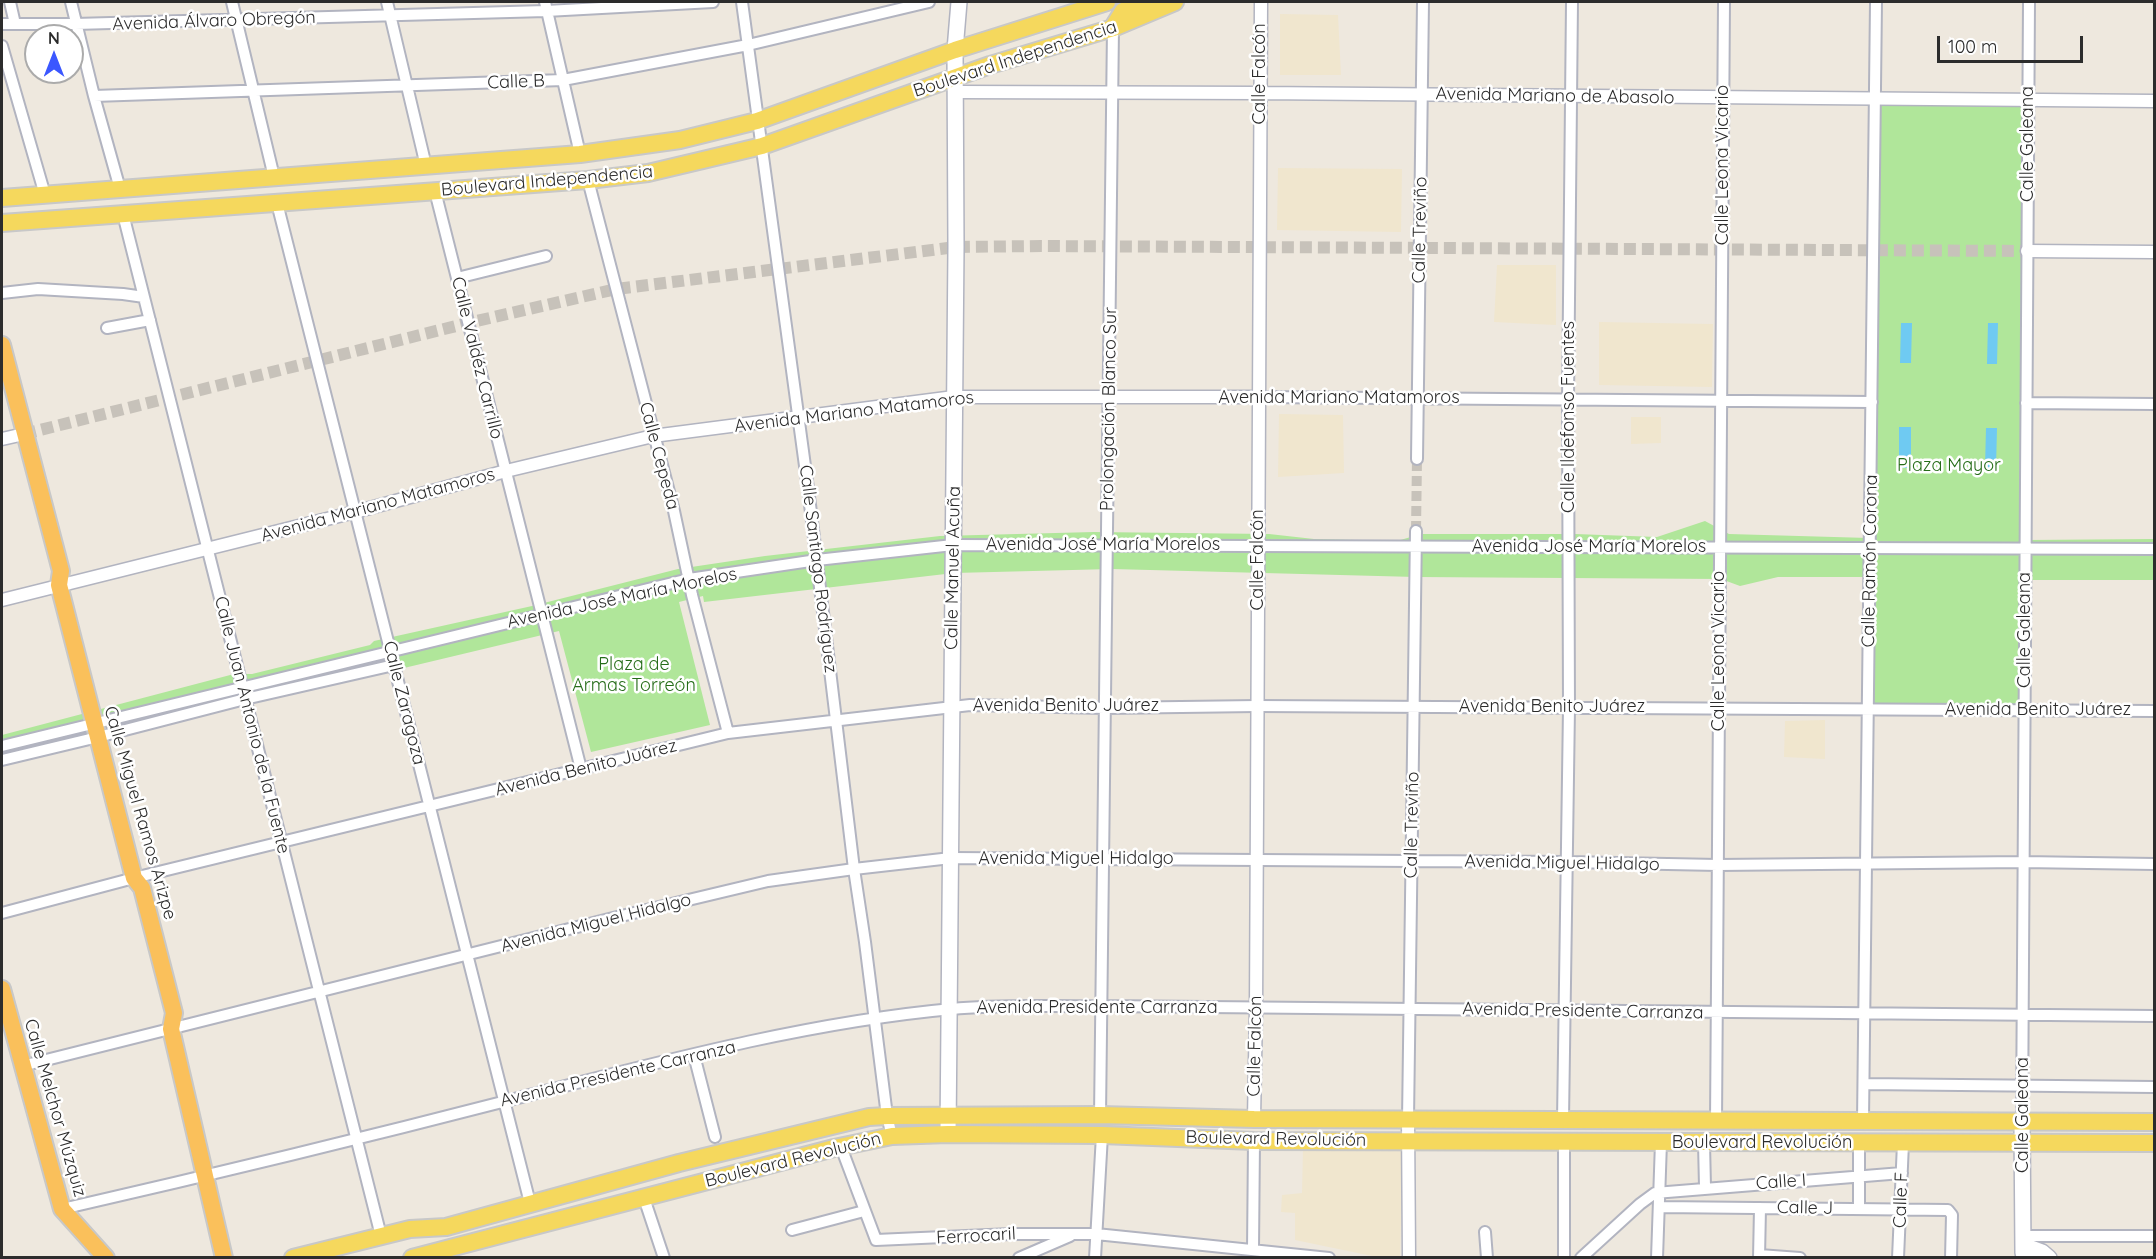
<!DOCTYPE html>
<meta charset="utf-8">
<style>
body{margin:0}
#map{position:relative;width:2156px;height:1259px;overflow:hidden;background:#eee8de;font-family:Quicksand,sans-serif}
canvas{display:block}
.frame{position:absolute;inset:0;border:3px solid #2c2c2c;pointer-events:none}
.north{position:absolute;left:24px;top:24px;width:60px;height:60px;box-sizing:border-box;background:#fff;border:2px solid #ababab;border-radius:50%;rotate:0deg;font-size:16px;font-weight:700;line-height:24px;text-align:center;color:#2c2c2c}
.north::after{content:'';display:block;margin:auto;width:21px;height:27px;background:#3b57ff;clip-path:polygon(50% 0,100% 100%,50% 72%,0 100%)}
.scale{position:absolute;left:1937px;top:36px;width:146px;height:27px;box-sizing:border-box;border:3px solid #2c2c2c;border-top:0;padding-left:8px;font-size:18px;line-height:21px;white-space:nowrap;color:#2c2c2c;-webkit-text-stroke:4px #fff;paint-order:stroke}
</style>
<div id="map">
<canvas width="2156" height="1259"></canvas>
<div class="frame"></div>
<div class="north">N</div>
<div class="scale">100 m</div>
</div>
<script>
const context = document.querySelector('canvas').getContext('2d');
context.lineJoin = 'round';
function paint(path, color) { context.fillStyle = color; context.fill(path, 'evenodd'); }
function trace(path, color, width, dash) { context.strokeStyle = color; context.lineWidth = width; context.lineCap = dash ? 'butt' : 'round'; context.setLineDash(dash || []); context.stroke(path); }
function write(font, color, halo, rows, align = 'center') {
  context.font = font + ' Quicksand,sans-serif'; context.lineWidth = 5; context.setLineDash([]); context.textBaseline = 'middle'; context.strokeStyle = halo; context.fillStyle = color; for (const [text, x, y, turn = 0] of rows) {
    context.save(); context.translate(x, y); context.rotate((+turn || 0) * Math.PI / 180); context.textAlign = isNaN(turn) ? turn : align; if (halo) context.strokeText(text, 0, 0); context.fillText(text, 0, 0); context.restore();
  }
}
paint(new Path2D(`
 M1280,14L1338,15L1341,75H1280Z
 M1278,168L1402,169L1401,232L1277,230Z
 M1497,265H1556V325L1494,322Z
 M1599,322L1713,324L1712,387L1599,385Z
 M1279,414L1343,415L1344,473L1278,477Z
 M1631,417H1661V443L1631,444Z
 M1825,720V759L1784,757L1785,721Z
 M1303,1149L1403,1150L1400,1257H1377L1295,1240V1213L1281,1212L1282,1195L1302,1193Z`), '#f0e6ce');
paint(new Path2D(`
 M1876,100L2029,101L2028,540L2154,539V580H2025L2022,707H1870V577H1778L1740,586L1721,579L1416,577L1112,569L954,573L704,602L703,596L679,602L710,725L591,752L559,631L404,668L254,701L2,766V735L234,674H252L370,645L374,641L532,606L678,569L765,556L940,536L1094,532L1269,534L1314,539L1397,541L1421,534H1575L1657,537L1705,521L1729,534L1869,538Z`), '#b0e69a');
paint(new Path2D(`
 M1901,323H1912L1911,363H1900Z
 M1988,323H1998L1997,364H1987Z
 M1899,427H1911V468H1899Z
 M1986,428H1997L1996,468H1985Z`), '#6fcaf2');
trace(new Path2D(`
 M1416,531L1417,459`), '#c7c2ba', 10, [10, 5]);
trace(new Path2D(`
 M24,434L468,323L616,289L956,247L1041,246L2027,251`), '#c7c2ba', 12, [12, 6]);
const minor = new Path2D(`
 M10,2L15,24
 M71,2L94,96L120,189
 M232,2L274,177
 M387,2L426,166
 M545,2L580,154
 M742,2L808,488L854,869L865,942L887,1116L892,1136
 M2,24H75L546,11L713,2
 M2,46L45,195
 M94,96L563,80L748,45L929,2
 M588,180L674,511L692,595L728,733
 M435,191L581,769
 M277,203L530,1203
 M123,214L381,1236
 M457,278L546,256
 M2,293L38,289L123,294L144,297
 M107,328L150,320
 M1258,397L1872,402
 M2026,403L2154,404
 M1417,459L1423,2
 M2,746L689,579L817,560L953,545L2154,549
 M2,760L98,737L245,699L394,665
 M2,913L134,878L728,733L970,705L1105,708L1257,706L2154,711
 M694,1055L715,1137
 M22,1066L617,917L768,881L854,869L951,858L1567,862L1718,865L2023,862L2154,864
 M1864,1084L2154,1087
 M1100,1115L1113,28
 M1408,1120L1416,531
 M1563,1120L1569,708L1568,399L1572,2
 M1716,1121L1724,2
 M1863,1121C1869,748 1873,375 1876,2
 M2022,1122L2029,2
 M1564,1142V1258
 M1704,1143L1705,1187
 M1859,1143V1209
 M841,1147L876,1240L1011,1234H1096L1329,1258
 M644,1198L664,1258
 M1659,1207L1948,1210L1952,1215L1951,1258
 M62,1209C215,1174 367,1137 518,1098C659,1062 808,1022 952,1009C1001,1004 1052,1007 1102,1006L2154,1016
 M792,1230L864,1211
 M1485,1232L1487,1258
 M2023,1236H2154
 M1253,1250L1254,1141
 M1759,1255L1800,1258
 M1019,1258L1070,1236
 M1095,1258L1102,1135
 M1581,1258L1640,1204L1655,1193L1902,1173
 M1657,1258L1661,1142
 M1759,1258L1760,1208
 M1898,1258L1903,1143`);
const tertiary = new Path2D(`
 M956,92L1260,93L2154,101
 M2027,251L2154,252
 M2,439L24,434
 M2,600L355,512L506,471L653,436L954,397H1258
 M1254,1119L1256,1008L1261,2
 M1408,1120L1409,1258`);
const secondary = new Path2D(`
 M2022,1122L2023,1253L2029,1258
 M948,1134L956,247L955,50L959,2
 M2023,1245L2042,1252L2049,1258`);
const primary = new Path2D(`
 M1113,27L1123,11L1143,2
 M2,198L580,154L680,140L757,121L955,50L1107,2
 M2,223L588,180L648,173L762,146L990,65L1113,28L1175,2
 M293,1258L410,1229L446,1227L679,1163L869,1117L887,1116L1100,1115L1254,1119L2154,1122
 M412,1258L834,1148L892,1136L948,1134L1102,1135L1254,1141L2154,1143`);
const trunk = new Path2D(`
 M2,345L61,571L59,585L134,878L142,888L174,1013L171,1029L224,1258
 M2,989L62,1209L106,1258`);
trace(minor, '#b2b4c0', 14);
trace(tertiary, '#b2b4c0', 15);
trace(secondary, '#b2b4c0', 18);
trace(primary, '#c8c8c8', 20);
trace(trunk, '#c8c8c8', 20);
trace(minor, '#fff', 10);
trace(tertiary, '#fff', 12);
trace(secondary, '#fff', 15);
trace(primary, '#f5d85d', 16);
trace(trunk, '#fac05b', 16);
write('18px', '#2c2c2c', '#fff', [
 ["Avenida Álvaro Obregón",214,21,-2],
 ["Boulevard Independencia",1015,59,-18],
 ["Calle Falcón",1260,74,-90],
 ["Calle B",516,82,-2],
 ["Avenida Mariano de Abasolo",1555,96,1],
 ["Calle Galeana",2028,144,-90],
 ["Calle Leona Vicario",1723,165,-90],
 ["Boulevard Independencia",547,181,-5],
 ["Calle Treviño",1420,230,-89],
 ["Calle Valdéz Carrillo",477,358,76],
 ["Avenida Mariano Matamoros",1339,398],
 ["Prolongación Blanco Sur",1109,409,-89],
 ["Avenida Mariano Matamoros",854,412,-7],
 ["Calle Ildefonso Fuentes",1569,417,-90],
 ["Calle Cepeda",659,456,75],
 ["Avenida Mariano Matamoros",378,505,-15],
 ["Avenida José María Morelos",1103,545],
 ["Avenida José María Morelos",1589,547],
 ["Calle Falcón",1258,560,-90],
 ["Calle Ramón Corona",1870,561,-89],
 ["Calle Manuel Acuña",953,568,-89],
 ["Calle Santiago Rodríguez",818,569,83],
 ["Avenida José María Morelos",622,598,-12],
 ["Calle Galeana",2025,630,-90],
 ["Calle Leona Vicario",1719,651,-90],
 ["Calle Zaragoza",404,703,76],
 ["Avenida Benito Juárez",1066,706],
 ["Avenida Benito Juárez",1552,707],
 ["Avenida Benito Juárez",2038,710],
 ["Calle Juan Antonio de la Fuente",252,725,76],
 ["Avenida Benito Juárez",586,768,-14],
 ["Calle Miguel Ramos Arizpe",140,813,74],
 ["Calle Treviño",1412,825,-89],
 ["Avenida Miguel Hidalgo",1076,859],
 ["Avenida Miguel Hidalgo",1562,863,1],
 ["Avenida Miguel Hidalgo",596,923,-14],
 ["Avenida Presidente Carranza",1097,1008],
 ["Avenida Presidente Carranza",1583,1011,1],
 ["Calle Falcón",1255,1046,-89],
 ["Avenida Presidente Carranza",618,1074,-13],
 ["Calle Melchor Múzquiz",55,1108,74],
 ["Calle Galeana",2023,1115,-90],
 ["Boulevard Revolución",1276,1139,1],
 ["Boulevard Revolución",1762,1143],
 ["Boulevard Revolución",793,1160,-14],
 ["Calle I",1781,1182,-4],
 ["Calle F",1901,1200,-88],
 ["Calle J",1805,1208,1],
 ["Ferrocaril",976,1236,-3]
]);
write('18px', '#266d19', '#fff', [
 ["Plaza Mayor",1949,466],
 ["Plaza de",634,665],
 ["Armas Torreón",634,686]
]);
</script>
